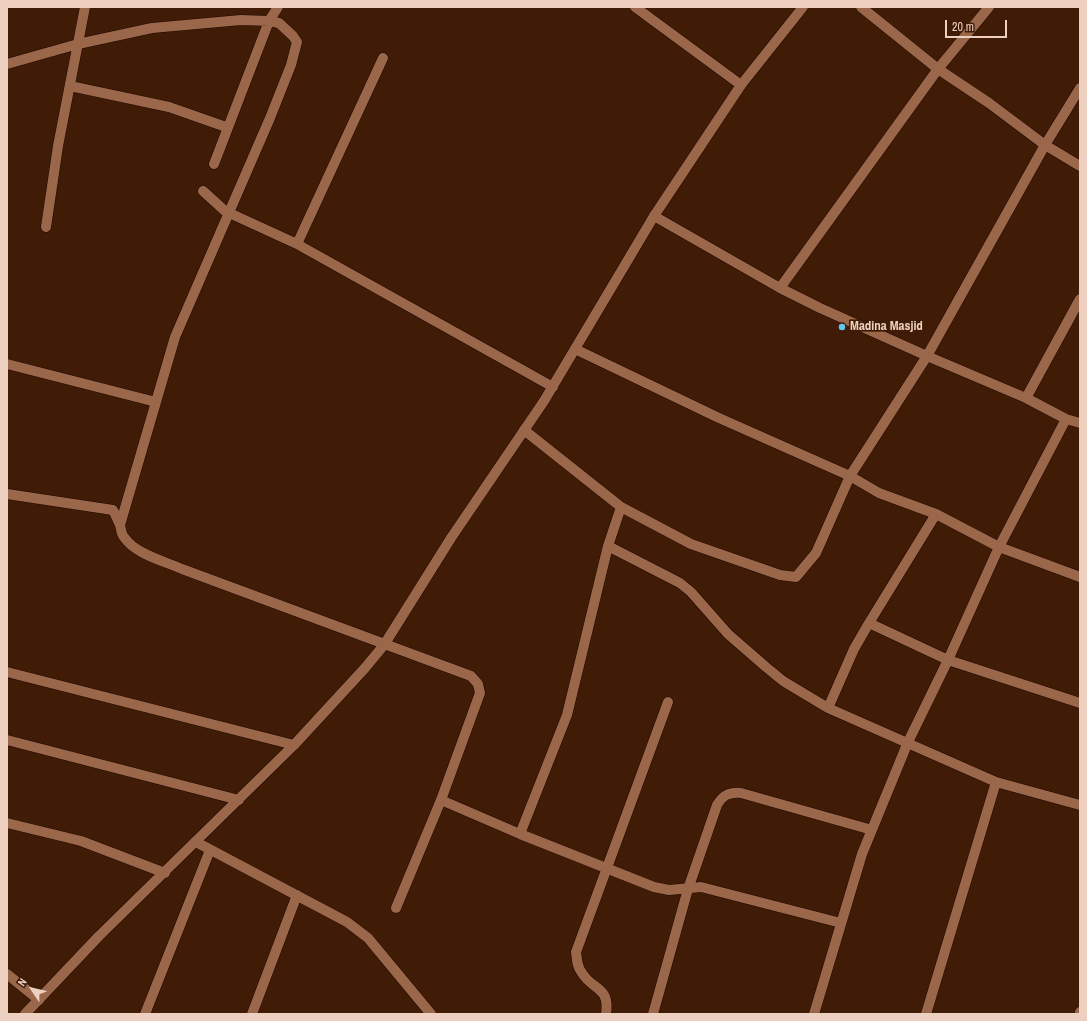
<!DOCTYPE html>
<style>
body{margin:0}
#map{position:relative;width:1087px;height:1021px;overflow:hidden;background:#401c06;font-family:"Archivo Narrow",sans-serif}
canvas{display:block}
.frame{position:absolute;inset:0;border:8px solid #edd0c0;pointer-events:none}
.north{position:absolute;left:12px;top:969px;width:40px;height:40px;-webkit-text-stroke:3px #401c06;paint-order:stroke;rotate:305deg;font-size:11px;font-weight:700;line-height:16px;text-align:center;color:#edd0c0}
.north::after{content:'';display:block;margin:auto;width:14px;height:18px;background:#edd0c0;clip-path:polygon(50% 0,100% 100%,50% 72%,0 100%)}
.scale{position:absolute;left:945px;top:20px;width:62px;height:18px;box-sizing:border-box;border:2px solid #edd0c0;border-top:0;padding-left:5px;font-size:12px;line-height:14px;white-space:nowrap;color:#edd0c0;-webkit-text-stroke:3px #401c06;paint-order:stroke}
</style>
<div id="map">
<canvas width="1087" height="1021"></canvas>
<div class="frame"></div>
<div class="north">N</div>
<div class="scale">20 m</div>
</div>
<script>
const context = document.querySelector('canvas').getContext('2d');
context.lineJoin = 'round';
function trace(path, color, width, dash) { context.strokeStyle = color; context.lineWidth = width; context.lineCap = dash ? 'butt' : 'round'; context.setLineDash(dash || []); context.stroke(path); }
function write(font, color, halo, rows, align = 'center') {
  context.font = font + ' "Archivo Narrow",sans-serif'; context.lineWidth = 3.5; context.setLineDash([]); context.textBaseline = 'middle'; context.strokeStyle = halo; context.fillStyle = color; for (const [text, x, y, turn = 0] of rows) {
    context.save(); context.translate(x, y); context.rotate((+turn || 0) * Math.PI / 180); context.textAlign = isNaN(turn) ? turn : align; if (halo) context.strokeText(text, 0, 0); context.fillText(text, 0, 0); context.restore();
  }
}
const street = new Path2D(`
 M635,7L741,85
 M861,7L938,69L989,103L1045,145L1080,166
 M7,64L78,44L152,28L241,20L269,21L279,23L293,36L297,42L291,65L270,118L175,337L120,525C121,528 121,534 124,537C135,554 164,561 182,569L471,676L478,684L480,693L441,800L396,908
 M70,86L169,107L226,127
 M214,164L269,21L278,7
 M203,191L225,211L297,244L553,387
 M654,216L780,288L820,308L927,356L1026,398L1066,419L1080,423
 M46,227L58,146L85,7
 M297,244L383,58
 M780,288L938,69L989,7
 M575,349L719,418L850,476L879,493L936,514L999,547L1080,577
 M7,364L156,402
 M1026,398L1080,299
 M524,430L621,507L691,544L780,575L796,577L816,553L850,476L927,356L1045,145L1080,88
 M7,494L113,510L120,525
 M608,546L680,583L691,592L728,634L766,667L783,681L828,708L996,782L1080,805
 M869,623L948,660L1080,703
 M7,672L294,745
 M828,708L854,649L869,623L936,514
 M7,740L239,800
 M441,800L520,834L654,887L669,890L701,887L841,923
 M7,823L81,841L165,873
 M520,834L567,715L608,546L621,507
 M196,842L347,922L368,938L431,1014
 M7,974L39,1000
 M145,1014L210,850
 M252,1014L297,895
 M606,1014C610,986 593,991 582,973C577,967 577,960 576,952L668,702
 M653,1014L688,889L717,805C723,795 729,792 741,793L872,830
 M814,1014L862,854L908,742L948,660L999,547L1066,419
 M926,1014L996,782
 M1080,1014V1012`);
const secondary = new Path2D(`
 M25,1014L99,936L294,745L365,668L384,645L451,538L544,401L654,216L741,85L803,7`);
trace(street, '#200800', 11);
trace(secondary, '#200800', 11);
trace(street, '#9b674a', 10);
trace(secondary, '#9b674a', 10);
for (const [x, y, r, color] of [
 [842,327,4,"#66c4ef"]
]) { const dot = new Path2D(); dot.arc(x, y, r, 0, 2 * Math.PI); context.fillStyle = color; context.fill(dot); trace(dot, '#401c06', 1.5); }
write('bold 13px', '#edd0c0', '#401c06', [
 ["Madina Masjid",850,327]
], 'left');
</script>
